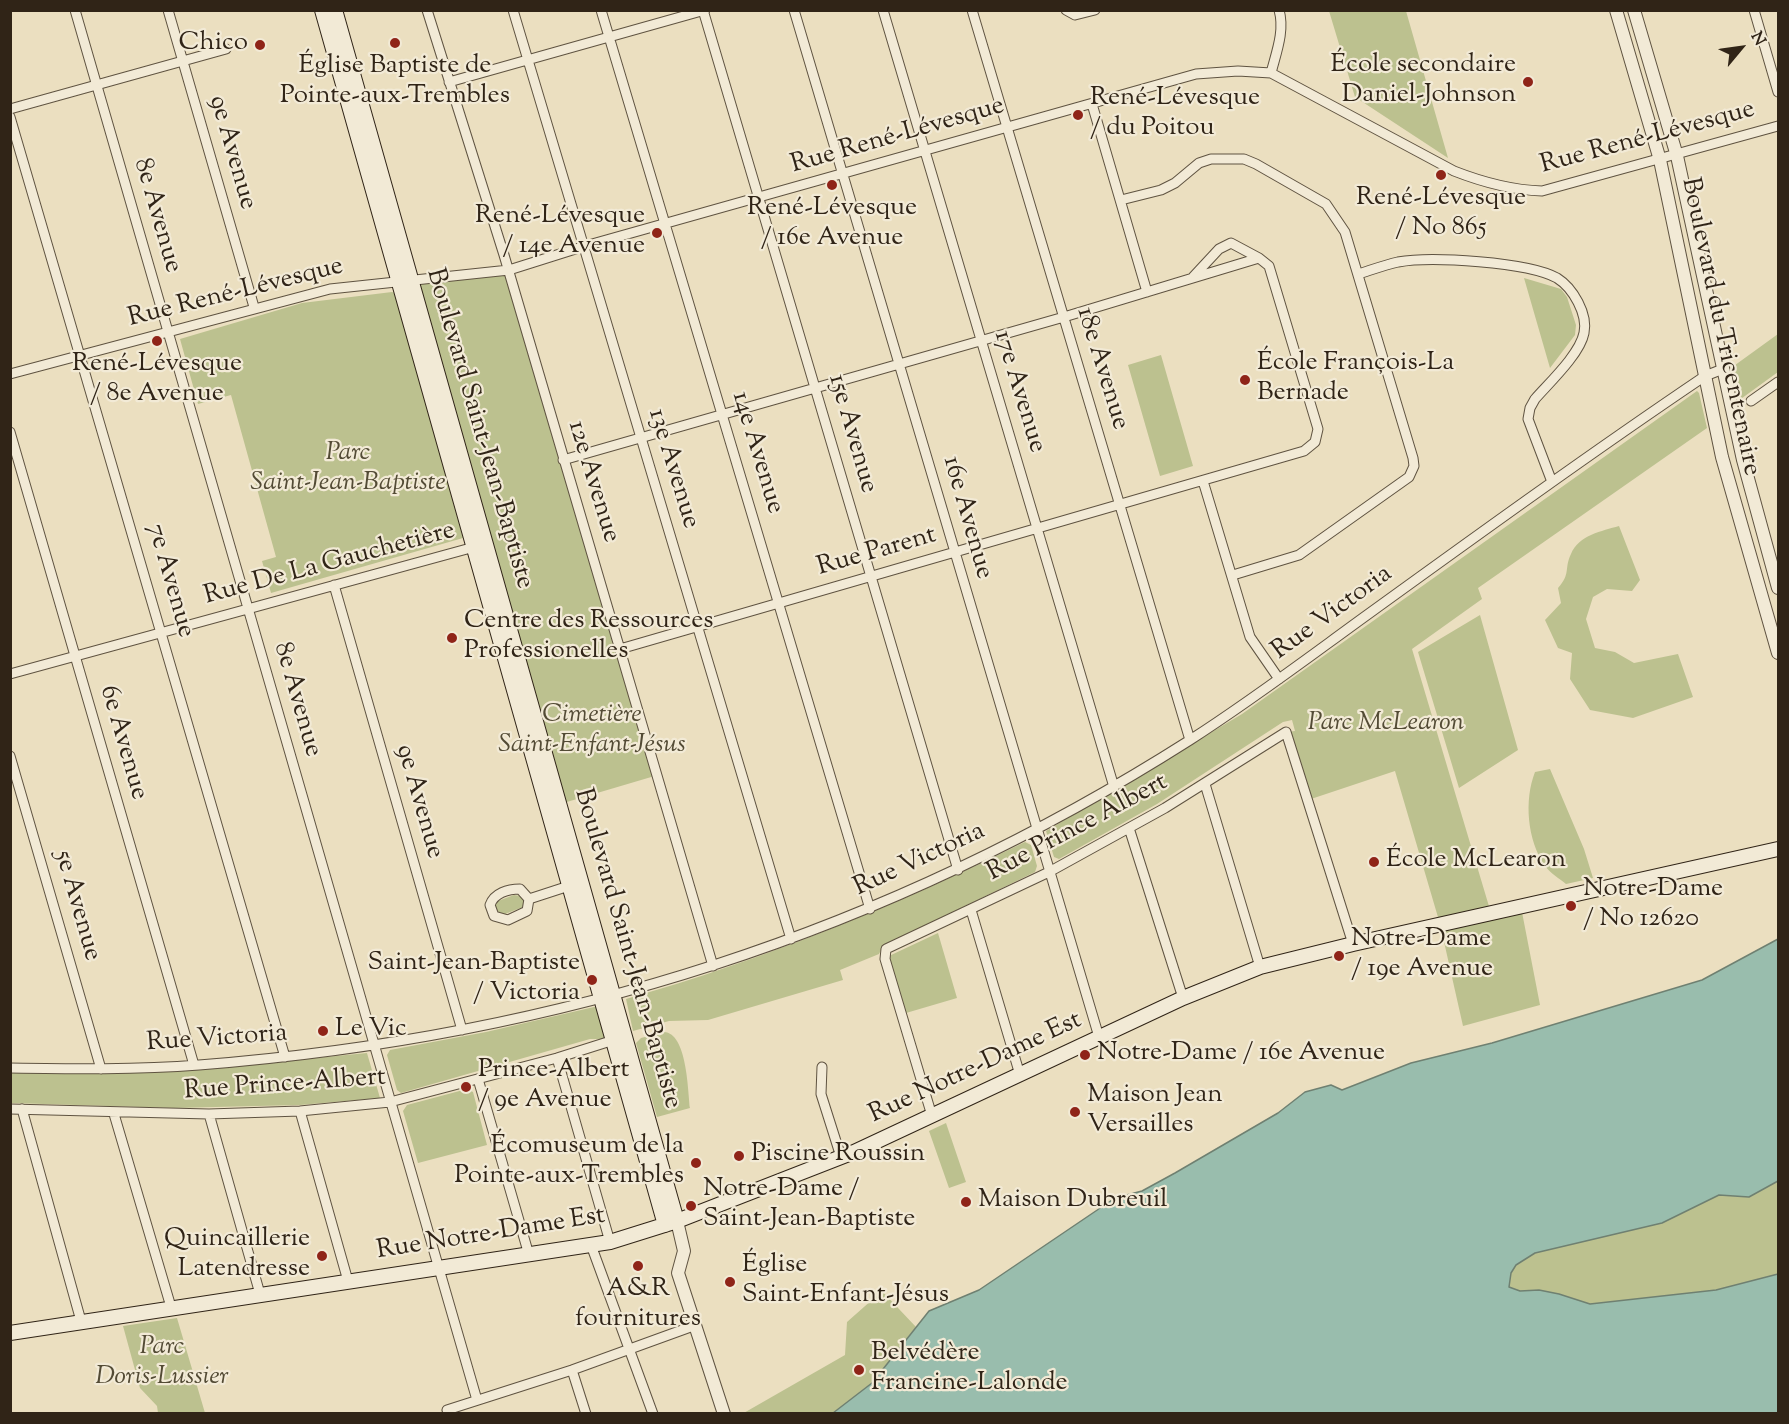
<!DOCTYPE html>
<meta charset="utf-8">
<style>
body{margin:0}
#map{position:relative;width:1789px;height:1424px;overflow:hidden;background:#ebdfc0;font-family:"Sorts Mill Goudy",serif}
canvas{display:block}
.frame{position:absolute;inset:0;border:12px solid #302417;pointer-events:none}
.north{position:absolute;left:1711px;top:18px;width:60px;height:60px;-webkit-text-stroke:4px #f2ead6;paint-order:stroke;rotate:61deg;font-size:16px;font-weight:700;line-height:24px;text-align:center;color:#302417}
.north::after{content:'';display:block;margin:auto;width:21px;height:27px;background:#302417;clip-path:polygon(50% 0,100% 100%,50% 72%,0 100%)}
</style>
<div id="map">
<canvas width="1789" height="1424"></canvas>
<div class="frame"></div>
<div class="north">N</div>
</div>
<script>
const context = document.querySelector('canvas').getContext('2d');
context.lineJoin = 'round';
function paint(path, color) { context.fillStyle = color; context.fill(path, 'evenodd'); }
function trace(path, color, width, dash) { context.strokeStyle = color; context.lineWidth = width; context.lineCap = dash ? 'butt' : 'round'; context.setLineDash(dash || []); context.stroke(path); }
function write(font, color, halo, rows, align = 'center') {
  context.font = font + ' "Sorts Mill Goudy",serif'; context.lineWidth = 4.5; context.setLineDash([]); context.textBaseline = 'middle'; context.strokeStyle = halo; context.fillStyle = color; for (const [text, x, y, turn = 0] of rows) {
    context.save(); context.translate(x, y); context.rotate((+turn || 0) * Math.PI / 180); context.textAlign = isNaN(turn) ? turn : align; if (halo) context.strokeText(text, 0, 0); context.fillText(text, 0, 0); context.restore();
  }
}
paint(new Path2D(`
 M1329,11H1406L1448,158L1355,97Z
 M509,270L658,775L560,804L412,282Z
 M1524,278L1561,289L1567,297L1576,325L1575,335L1550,368Z
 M392,292L395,293L463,538L271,593L262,561L276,557L231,395L198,404L180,339L302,303Z
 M1778,334V372L1738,401L1731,368Z
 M1161,355L1193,466L1160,476L1128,365Z
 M1697,391L1699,393L1707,428L1478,588L1482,599L1412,649L1491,913L1521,907L1540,1005L1463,1026L1440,924L1395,771L1308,800L1287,732L1295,731L1292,720L1283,722L1157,804L1059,859L1054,857L1046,831L1242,714Z
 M1619,526L1640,580L1632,591L1607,589L1593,597L1586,619L1595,648L1615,652L1634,663L1678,654L1693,697L1633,718L1590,710L1570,679L1572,653L1558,648L1545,620L1561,603L1558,588C1571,574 1564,568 1571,554C1579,535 1602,531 1619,526Z
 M1480,615L1518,750L1459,788L1418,652Z
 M1550,769L1584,849L1593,878L1566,884C1560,879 1550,873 1545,866C1527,840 1524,800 1535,772Z
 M1025,842L1031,845L1037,866L1035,872L883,946L879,954L840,970L843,980L708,1020L669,1021L633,1031L626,999C766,959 895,906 1025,842Z
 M514,895L521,896L524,900L523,907L505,914L498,912L495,906L498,901Z
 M938,933L957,998L906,1013L889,956Z
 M594,1007H597L605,1039H590L401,1093L397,1090L387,1055L390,1050L486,1032Z
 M664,1032C687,1033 688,1090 690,1108L657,1117L636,1043L641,1038Z
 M367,1053L380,1098L300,1105L174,1108L11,1103V1073L180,1071Z
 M467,1089L473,1092L487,1145L418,1163L403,1111L407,1105Z
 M946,1123L966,1182L949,1188L929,1131Z
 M1778,1181V1274L1716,1290L1590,1304L1539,1290L1520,1291L1509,1287L1511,1273L1516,1265L1535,1253L1661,1223L1719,1195L1749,1197Z
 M882,1291L916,1327L872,1383L833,1413L742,1414L845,1355L847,1322Z
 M177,1318L205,1413H158L157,1406L140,1388L123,1326Z`), '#bcc18f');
const water = new Path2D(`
 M1778,939V1181L1749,1197L1719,1195L1662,1223L1535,1253L1516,1265L1511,1273L1509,1287L1520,1291L1539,1290L1559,1294L1590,1304L1716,1290L1778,1274V1413H833L872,1383L929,1311L979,1290L1115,1198L1142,1191L1175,1173L1278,1113L1305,1092L1331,1085L1342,1090L1411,1063L1492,1043L1702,980Z`);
paint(water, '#99bdad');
trace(water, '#6f8071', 1.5);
const minor = new Path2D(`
 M75,10L477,1400
 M168,10L254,307
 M427,10L504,255L713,966
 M513,10L791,939
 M601,10L870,909
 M703,10L958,870
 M794,10L1099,1037
 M883,10L1114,787
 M972,10L1190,740
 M1066,10L1075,15L1095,10
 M1754,10L1778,92
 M1271,73C1276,53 1285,31 1279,10
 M449,82L705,10
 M1092,104L1147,292
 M10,109L226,49
 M10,117L285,1057
 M1121,200L1161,190L1175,183L1199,163L1211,159H1244L1256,164L1326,204L1345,232L1413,458L1414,466L1409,477L1299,555L1233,575
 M1358,274C1371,270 1385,265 1398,262C1431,256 1528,262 1557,278C1573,288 1588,314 1584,333C1580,354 1549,383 1535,399L1530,408L1528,419L1552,482
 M10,374L330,289L509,270L585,246L1196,74L1238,71L1271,73L1454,171C1482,182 1512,190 1542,191L1778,126
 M1751,401L1778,382
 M10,432L194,1065
 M563,460L1064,317L1259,258L1231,243L1219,249L1193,277
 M1203,481L1250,637L1279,679
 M334,585L462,1030
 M620,649L1304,451L1315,442L1318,429L1269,266L1259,258
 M10,674L478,546
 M10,756L101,1069
 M1205,784L1260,967
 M1129,828L1183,998
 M520,889L529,899L527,911L508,920L494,916L490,905C494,893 508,889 520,889Z
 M529,899L572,885
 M971,910L1020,1075
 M557,1058L610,1242
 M822,1067L821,1094L841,1157
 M10,1068C73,1069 136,1070 199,1065C558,1037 885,934 1190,740C1251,701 1309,657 1367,615C1479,534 1591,453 1705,376L1723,369
 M478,1079L529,1255
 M10,1109L209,1114L300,1111L390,1102L557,1058L617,1039
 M22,1109L81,1321
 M300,1111L348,1281
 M114,1114L171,1307
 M209,1114L260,1294
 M932,1116L885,959L886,949L1049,872L1165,808L1286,732L1353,944
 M591,1245L653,1414
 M572,1370L586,1414
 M447,1410L572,1370L696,1325`);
const tertiary = new Path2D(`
 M1616,10L1660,160L1722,457L1778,653
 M1634,10L1677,156L1743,460L1778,588
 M677,1221L684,1251L678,1273L724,1414`);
const secondary = new Path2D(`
 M322,10L665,1225
 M335,10L677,1221
 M10,1333L610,1242L677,1221L854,1152L1183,998L1260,967L1353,944L1778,849`);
trace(minor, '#5f5341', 11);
trace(tertiary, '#5f5341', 14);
trace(secondary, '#302417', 16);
trace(minor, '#f2ead6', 9);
trace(tertiary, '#f2ead6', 12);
trace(secondary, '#f2ead6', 14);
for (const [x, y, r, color] of [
 [395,43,6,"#8f2418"],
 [260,45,6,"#8f2418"],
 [1528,82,6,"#8f2418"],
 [1078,115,6,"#8f2418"],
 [1441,175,6,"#8f2418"],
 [832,185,6,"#8f2418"],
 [657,233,6,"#8f2418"],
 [157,341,6,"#8f2418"],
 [1245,380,6,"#8f2418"],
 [452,638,6,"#8f2418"],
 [1374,862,6,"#8f2418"],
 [1571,906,6,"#8f2418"],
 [1339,956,6,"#8f2418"],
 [592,980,6,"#8f2418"],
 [323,1031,6,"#8f2418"],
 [1085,1055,6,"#8f2418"],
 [466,1087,6,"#8f2418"],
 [1075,1112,6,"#8f2418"],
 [739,1156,6,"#8f2418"],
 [696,1163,6,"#8f2418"],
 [966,1202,6,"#8f2418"],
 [691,1206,6,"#8f2418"],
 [322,1256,6,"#8f2418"],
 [638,1266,6,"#8f2418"],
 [730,1282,6,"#8f2418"],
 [859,1370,6,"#8f2418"]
]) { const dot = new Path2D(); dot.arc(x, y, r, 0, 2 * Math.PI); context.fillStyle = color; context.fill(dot); trace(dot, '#f2ead6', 2); }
write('26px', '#302417', '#f2ead6', [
 ["Chico",248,45,"right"],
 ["École secondaire",1516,67,"right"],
 ["Daniel-Johnson",1516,97,"right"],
 ["Église Baptiste de",395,68,"center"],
 ["Pointe-aux-Trembles",395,98,"center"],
 ["René-Lévesque",1090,100],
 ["/ du Poitou",1090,130],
 ["René-Lévesque",1441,200,"center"],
 ["/ No 865",1441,230,"center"],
 ["René-Lévesque",832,210,"center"],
 ["/ 16e Avenue",832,240,"center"],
 ["René-Lévesque",645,218,"right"],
 ["/ 14e Avenue",645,248,"right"],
 ["École François-La",1257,365],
 ["Bernade",1257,395],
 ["René-Lévesque",157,366,"center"],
 ["/ 8e Avenue",157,396,"center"],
 ["Centre des Ressources",464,623],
 ["Professionelles",464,653],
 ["École McLearon",1386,862],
 ["Notre-Dame",1583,891],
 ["/ No 12620",1583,921],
 ["Notre-Dame",1351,941],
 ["/ 19e Avenue",1351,971],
 ["Saint-Jean-Baptiste",580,965,"right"],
 ["/ Victoria",580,995,"right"],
 ["Le Vic",335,1031],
 ["Notre-Dame / 16e Avenue",1097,1055],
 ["Prince-Albert",478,1072],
 ["/ 9e Avenue",478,1102],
 ["Maison Jean",1087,1097],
 ["Versailles",1087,1127],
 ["Écomuseum de la",684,1148,"right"],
 ["Pointe-aux-Trembles",684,1178,"right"],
 ["Piscine Roussin",751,1156],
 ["Notre-Dame /",703,1191],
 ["Saint-Jean-Baptiste",703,1221],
 ["Maison Dubreuil",978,1202],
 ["Quincaillerie",310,1241,"right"],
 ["Latendresse",310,1271,"right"],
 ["Église",742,1267],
 ["Saint-Enfant-Jésus",742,1297],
 ["A&R",638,1291,"center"],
 ["fournitures",638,1321,"center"],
 ["Belvédère",871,1355],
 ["Francine-Lalonde",871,1385]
], 'left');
write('26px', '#302417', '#f2ead6', [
 ["Rue René-Lévesque",898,137,-16],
 ["Rue René-Lévesque",1648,139,-15],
 ["9e Avenue",231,153,74],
 ["8e Avenue",156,216,74],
 ["Rue René-Lévesque",236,294,-14],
 ["Boulevard du Tricentenaire",1719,327,78],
 ["18e Avenue",1101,369,73],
 ["17e Avenue",1018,392,73],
 ["Boulevard Saint-Jean-Baptiste",478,429,74],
 ["15e Avenue",851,434,74],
 ["14e Avenue",756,453,73],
 ["13e Avenue",672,469,73],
 ["12e Avenue",592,482,73],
 ["16e Avenue",966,518,74],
 ["Rue Parent",877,553,-16],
 ["Rue De La Gauchetière",330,565,-15],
 ["7e Avenue",169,581,74],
 ["Rue Victoria",1333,614,-36],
 ["8e Avenue",296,700,74],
 ["6e Avenue",122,743,74],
 ["9e Avenue",418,802,74],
 ["Rue Prince Albert",1078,829,-28],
 ["Rue Victoria",920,861,-25],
 ["5e Avenue",76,906,74],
 ["Boulevard Saint-Jean-Baptiste",626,949,74],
 ["Rue Victoria",217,1040,-4],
 ["Rue Notre-Dame Est",976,1069,-25],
 ["Rue Prince-Albert",285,1086,-4],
 ["Rue Notre-Dame Est",491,1235,-9]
]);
write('italic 26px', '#534b35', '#f2ead6', [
 ["Parc",348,455],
 ["Saint-Jean-Baptiste",348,485],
 ["Cimetière",592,717],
 ["Saint-Enfant-Jésus",592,747],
 ["Parc McLearon",1386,725],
 ["Parc",162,1349],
 ["Doris-Lussier",162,1379]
]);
</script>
